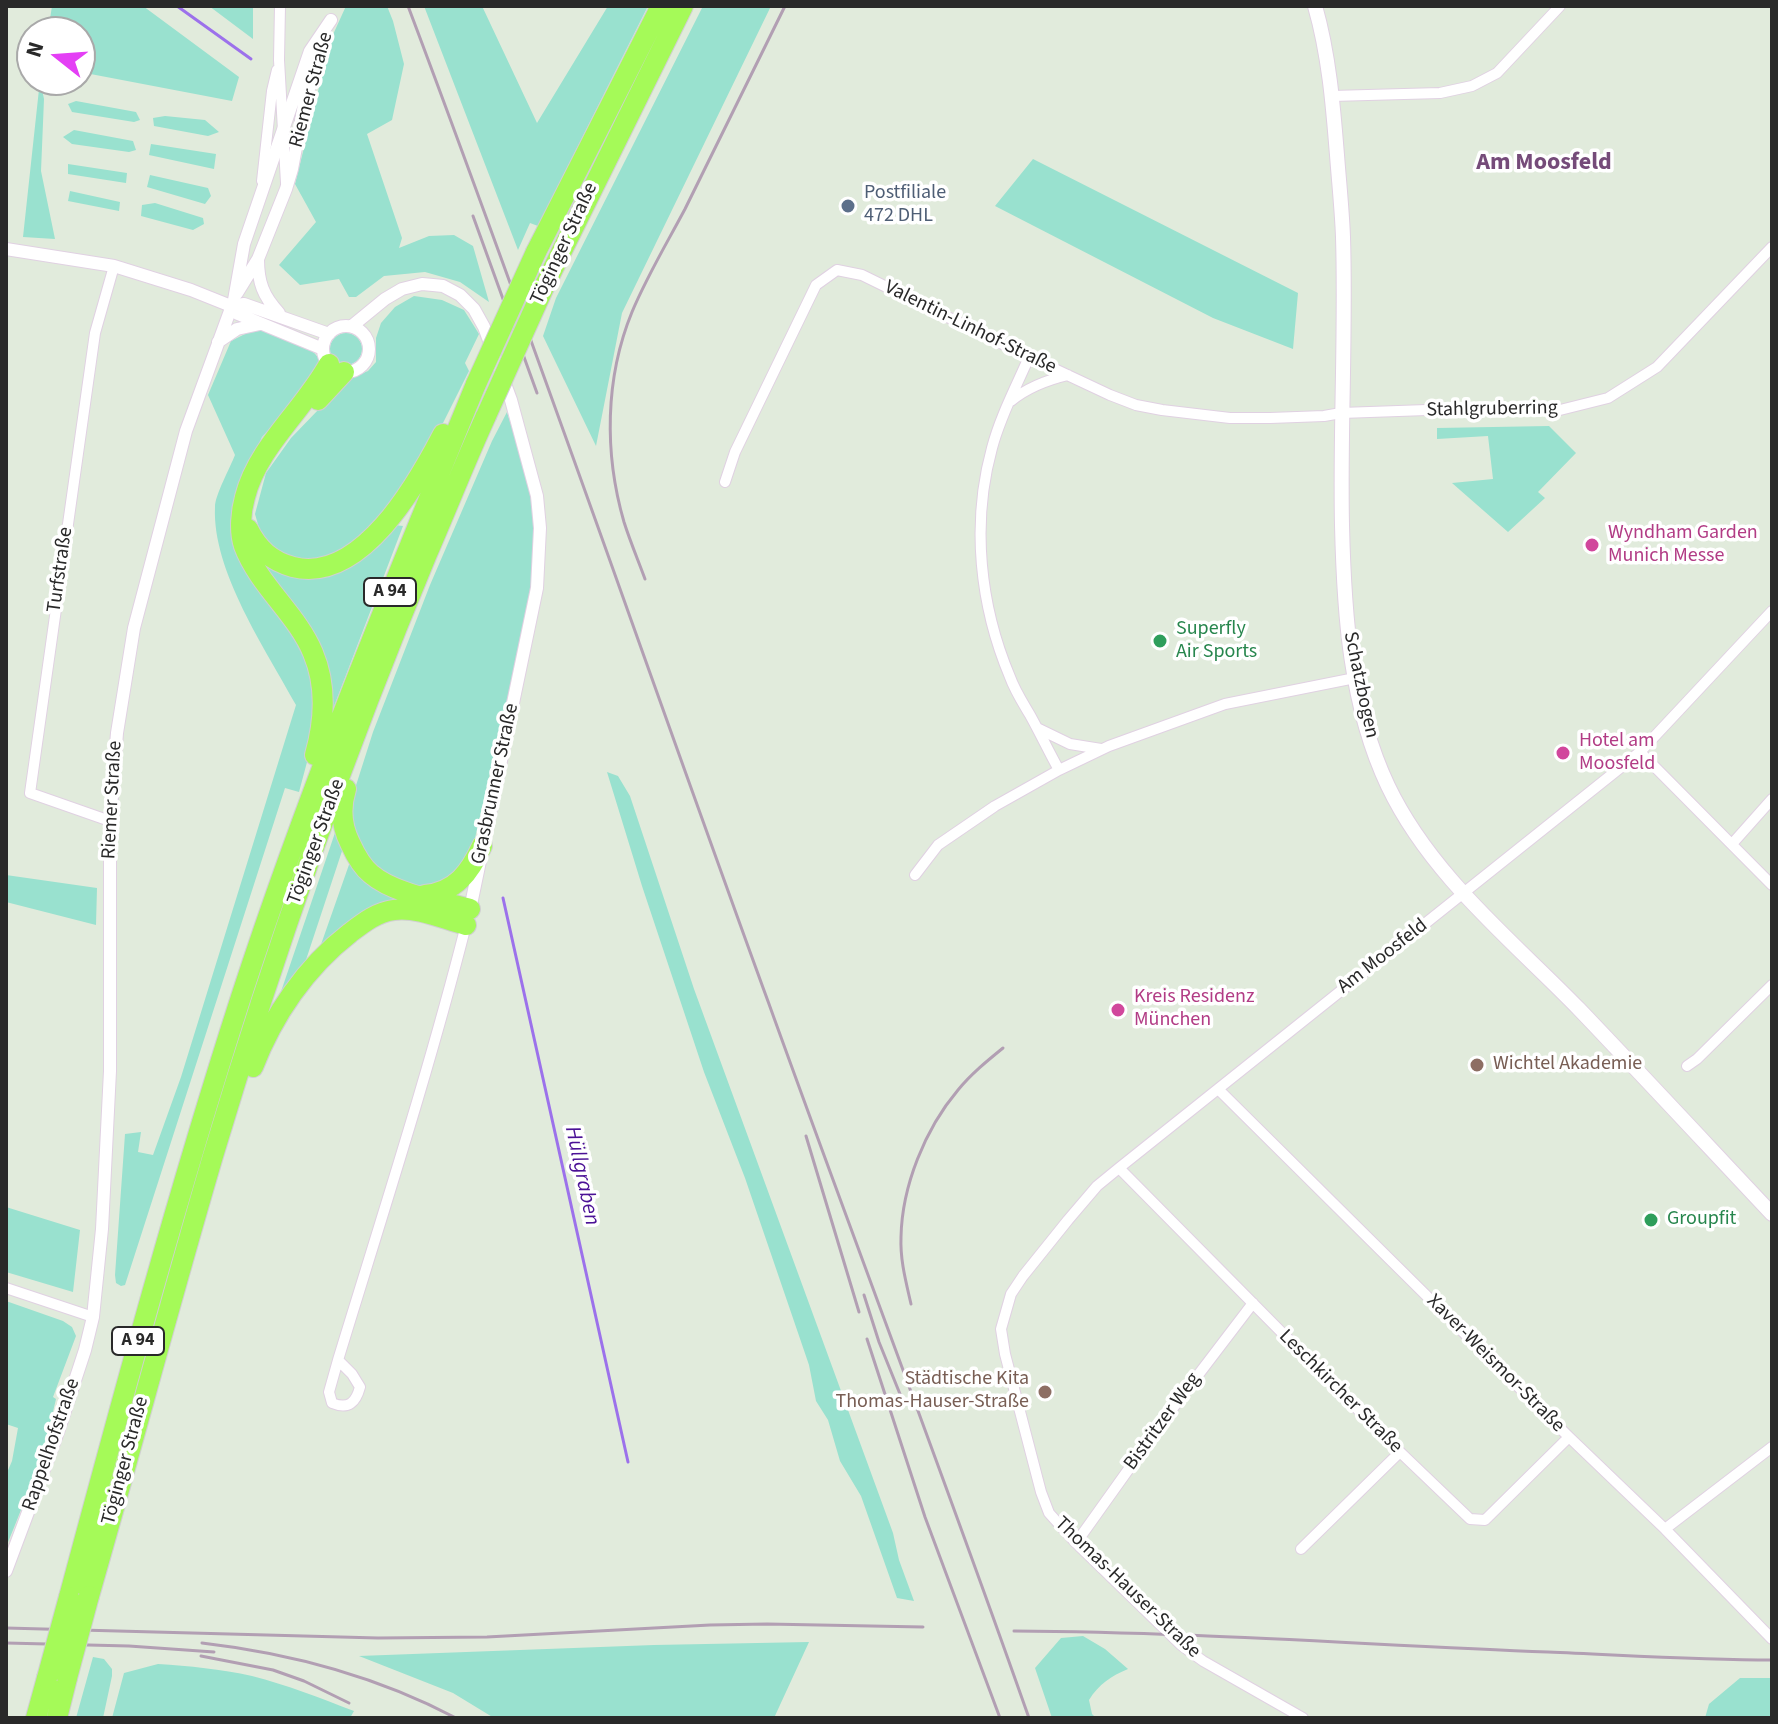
<!DOCTYPE html>
<meta charset="utf-8">
<style>
body{margin:0}
#map{position:relative;width:1778px;height:1724px;overflow:hidden;background:#e1ebdc;font-family:"Source Sans 3",sans-serif}
canvas{display:block}
.frame{position:absolute;inset:0;border:8px solid #292929;pointer-events:none}
.north{position:absolute;left:16px;top:16px;width:80px;height:80px;box-sizing:border-box;background:#fff;border:2px solid #a9a9a9;border-radius:50%;rotate:287deg;font-size:22px;font-weight:700;line-height:32px;text-align:center;color:#292929}
.north::after{content:'';display:block;margin:auto;width:28px;height:36px;background:#e43ff5;clip-path:polygon(50% 0,100% 100%,50% 72%,0 100%)}
</style>
<div id="map">
<canvas width="1778" height="1724"></canvas>
<div class="frame"></div>
<div class="north">N</div>
</div>
<script>
const context = document.querySelector('canvas').getContext('2d');
context.lineJoin = 'round';
function paint(path, color) { context.fillStyle = color; context.fill(path, 'evenodd'); }
function trace(path, color, width, dash) { context.strokeStyle = color; context.lineWidth = width; context.lineCap = dash ? 'butt' : 'round'; context.setLineDash(dash || []); context.stroke(path); }
function write(font, color, halo, rows, align = 'center') {
  context.font = font + ' "Source Sans 3",sans-serif'; context.lineWidth = 7; context.setLineDash([]); context.textBaseline = 'middle'; context.strokeStyle = halo; context.fillStyle = color; for (const [text, x, y, turn = 0] of rows) {
    context.save(); context.translate(x, y); context.rotate((+turn || 0) * Math.PI / 180); context.textAlign = isNaN(turn) ? turn : align; if (halo) context.strokeText(text, 0, 0); context.fillText(text, 0, 0); context.restore();
  }
}
paint(new Path2D(`
 M52,6H143L239,77L232,101L80,72V32H48Z
 M209,6H253V39Z
 M346,6H387L393,21L404,64L392,120L367,134L402,238L399,248L429,236L454,235L473,246L489,302L460,282L425,272L384,276L356,297H349L339,279L300,285L279,265L316,222L295,184L331,39Z
 M424,6H482L537,123L608,6H648L538,226L530,223L518,250Z
 M703,6H771L622,313L596,446L543,336L556,298Z
 M40,80L44,99L41,171L55,239L23,237Z
 M76,101L136,112L140,120L134,122L72,112L68,104Z
 M165,116L205,120L219,132L208,136L154,126L153,118Z
 M74,130L133,141L136,150L129,152L72,144L63,137Z
 M151,144L216,154L214,169L149,155Z
 M1033,159L1298,293L1293,349L1213,318L995,206Z
 M68,164L127,173L126,183L68,174Z
 M150,175L208,188L211,196L205,204L147,187Z
 M70,191L120,202L119,211L68,201Z
 M155,203L203,218L204,224L193,230L141,216L142,205Z
 M414,296L442,300L464,310L479,334L465,363L469,371L432,445L380,524L326,561L296,563L274,552L261,535L255,514L266,473L291,438L347,380L368,371L376,362V338L381,323L395,307Z
 M257,328C273,334 318,345 320,363C320,366 318,374 317,377L262,437L244,476L234,504L316,674L314,736L299,792L285,788L125,1285L121,1286L116,1283L115,1275L125,1134L141,1132L138,1152L153,1155L181,1077L296,705C266,650 212,571 215,507C215,495 230,468 235,455L208,395L231,341Z
 M330 349a16 16 0 1 1 32 0a16 16 0 1 1-32 0Z
 M507,412L528,478L536,539L529,605L469,864L438,887H416L401,883L373,866L352,829V798L373,732L430,585L492,441Z
 M1549,426L1576,453L1538,492L1545,498L1508,532L1452,483L1493,479L1488,436L1437,439V428Z
 M394,525L403,526L333,709L330,680L253,552L344,570L378,547Z
 M607,772L618,776L630,796L694,989L893,1533L899,1560L914,1601L897,1598L861,1496L840,1461L828,1420L816,1401L809,1365L745,1178L704,1072L642,886Z
 M339,821L344,845L300,978L270,1024Z
 M351,859L406,900L318,953Z
 M6,875L97,888L96,925L6,902Z
 M6,1207L80,1230L73,1292L6,1272Z
 M6,1301L63,1321L72,1327L76,1336L53,1397L56,1399C45,1450 26,1499 6,1547V1475L12,1461L18,1428L6,1424Z
 M1083,1636L1105,1649L1128,1669C1111,1676 1099,1684 1089,1700L1092,1714L1096,1718H1052L1035,1668L1061,1638Z
 M809,1642L774,1718H494L453,1693L359,1656L654,1645Z
 M93,1657L104,1659L112,1669V1676L103,1718H76Z
 M158,1664C189,1666 221,1669 252,1676C287,1685 320,1698 354,1711L350,1718H112L124,1673Z
 M1740,1678H1772V1718H1705L1709,1704Z`), '#99e1cf');
trace(new Path2D(`
 M177,6L251,59
 M503,898L628,1462`), '#9c71eb', 3);
const minor = new Path2D(`
 M280,6L279,60L286,183
 M1332,96L1440,93L1472,86L1497,73L1560,6
 M262,181L272,91L277,70
 M1029,357C1016,387 1000,417 992,448C971,524 980,606 1010,677C1015,691 1023,703 1030,715C1040,733 1049,752 1059,770
 M1011,401C1028,387 1047,380 1068,375
 M725,482L735,452L816,285L837,270L862,275L1029,357L1110,395L1136,405L1162,410L1230,418H1270L1324,416L1341,413L1427,410H1560L1608,398L1657,367L1772,247
 M1037,728L1070,744L1101,749
 M1640,752L1772,885
 M110,821L30,793L95,333L114,266
 M1732,844L1772,799
 M915,875L938,845L995,806L1059,770L1109,746L1225,704L1355,678
 M1687,1066L1697,1059L1772,985
 M1218,1089L1569,1437L1665,1529L1772,1639
 M1119,1168L1400,1452L1470,1519L1485,1520L1569,1437
 M6,1288L93,1317
 M338,1360L352,1374L360,1387C356,1402 349,1410 332,1403L329,1392L338,1360C382,1216 429,1071 466,925
 M1665,1529L1772,1447
 M1076,1543L1163,1421L1253,1303
 M1301,1549L1400,1452
 M1303,1718L1203,1661L1181,1645L1076,1543L1049,1513L1041,1492L1005,1354L1001,1329L1011,1294L1023,1276L1068,1220L1097,1186L1119,1168L1640,752L1772,611`);
const tertiary = new Path2D(`
 M6,249L114,266L191,290L231,306L238,314L323,349
 M258,259C258,282 263,296 279,313
 M237,293L258,259L286,189L292,169L304,105L325,36
 M231,306L244,304L329,334
 M352,326L385,299L402,289L422,284L433,285L443,286L460,295L474,309L484,327L511,400L537,496L540,528L537,588L469,914
 M323 349a23 23 0 1 1 46 0a23 23 0 1 1-46 0Z
 M218,342L237,329L260,324
 M6,1571L58,1432L85,1350L93,1317L102,1229L110,1071V821L117,733L134,628L186,431L234,300L244,244L310,51L331,20`);
const secondary = new Path2D(`
 M1315,6C1329,55 1333,105 1337,155C1339,182 1342,210 1343,237C1346,333 1340,429 1342,525C1344,613 1350,706 1388,786C1431,876 1512,940 1579,1009C1644,1077 1708,1146 1772,1214`);
const motorway = new Path2D(`
 M536,252L661,6
 M545,285L683,6
 M318,400L344,372
 M248,529C258,549 271,561 293,567C361,584 417,484 443,434
 M315,755C324,723 327,686 313,653C297,614 259,586 244,546C239,532 241,511 245,497C258,446 304,410 329,364
 M346,789C340,808 341,825 350,843C355,854 361,866 371,874C394,894 440,901 470,909
 M425,895C456,892 470,872 482,846
 M253,1067C273,1015 306,967 350,933C363,923 377,912 394,910C418,907 443,919 466,925
 M89,1596C131,1450 170,1302 213,1156C274,952 345,751 427,554C447,508 465,462 486,416
 M69,1597C123,1396 177,1195 241,997C309,788 393,586 476,384
 M36,1718L47,1678
 M57,1718L67,1678`);
trace(minor, '#e0d1e2', 12);
trace(tertiary, '#e0d1e2', 14);
trace(secondary, '#e0d1e2', 16);
trace(motorway, '#d0d0d0', 22);
trace(minor, '#fff', 10);
trace(tertiary, '#fff', 12);
trace(secondary, '#fff', 14);
trace(motorway, '#a5fa58', 20);
trace(new Path2D(`
 M408,6C533,337 648,672 769,1004C855,1243 945,1479 1029,1718
 M473,216L537,393
 M645,579C638,560 630,541 624,522C604,453 605,378 632,312C647,276 667,243 685,209C719,141 752,73 785,6
 M806,1136L859,1312
 M864,1295L879,1342L904,1404
 M911,1304C906,1282 900,1260 901,1237C902,1186 925,1129 958,1090C971,1074 987,1061 1003,1048
 M867,1339L925,1517L1000,1718
 M6,1628L378,1638L487,1637L710,1625L767,1624L923,1627
 M1014,1631C1192,1632 1370,1645 1548,1652C1623,1655 1697,1660 1772,1660
 M6,1643L129,1646L214,1652
 M202,1643C289,1653 378,1677 456,1718
 M201,1656L273,1670L304,1681L349,1703`), '#b29fb3', 3);
const motorwayBridge = new Path2D(`
 M476,384L536,252
 M486,416L545,285
 M47,1678L69,1597
 M67,1678L89,1596`);
trace(motorwayBridge, '#d0d0d0', 22, []);
trace(motorwayBridge, '#a5fa58', 20);
for (const [x, y, r, color] of [
 [848,206,8,"#5c6f8a"],
 [1592,545,8,"#d1479c"],
 [1160,641,8,"#2e9e5b"],
 [1563,753,8,"#d1479c"],
 [1118,1010,8,"#d1479c"],
 [1477,1065,8,"#8d6e63"],
 [1651,1220,8,"#2e9e5b"],
 [1045,1392,8,"#8d6e63"]
]) { const dot = new Path2D(); dot.arc(x, y, r, 0, 2 * Math.PI); context.fillStyle = color; context.fill(dot); trace(dot, '#fff', 3); }
for (const [x, y, w] of [
 [390,592,52],
 [138,1341,52]
]) { const box = new Path2D(); box.roundRect(x - w / 2, y - 14, w, 28, 6); context.fillStyle = '#fff'; context.fill(box); trace(box, '#292929', 2); }
write('bold 18px', '#292929', null, [
 ["A 94",390,592],
 ["A 94",138,1341]
]);
write('20px', '#292929', '#fff', [
 ["Riemer Straße",312,90,-75],
 ["Töginger Straße",565,244,-65],
 ["Valentin-Linhof-Straße",970,328,26],
 ["Stahlgruberring",1492,410,-1],
 ["Turfstraße",61,570,-82],
 ["Schatzbogen",1360,685,78],
 ["Grasbrunner Straße",496,784,-78],
 ["Riemer Straße",113,800,-87],
 ["Töginger Straße",317,842,-70],
 ["Am Moosfeld",1383,957,-38],
 ["Xaver-Weismor-Straße",1495,1364,45],
 ["Leschkircher Straße",1340,1392,45],
 ["Bistritzer Weg",1163,1422,-54],
 ["Rappelhofstraße",52,1445,-71],
 ["Töginger Straße",126,1461,-75],
 ["Thomas-Hauser-Straße",1127,1588,44]
]);
write('20px', '#4e5e75', '#fff', [
 ["Postfiliale",864,194],
 ["472 DHL",864,217]
], 'left');
write('20px', '#b23c85', '#fff', [
 ["Wyndham Garden",1608,534],
 ["Munich Messe",1608,557],
 ["Hotel am",1579,742],
 ["Moosfeld",1579,765],
 ["Kreis Residenz",1134,998],
 ["München",1134,1021]
], 'left');
write('20px', '#27864d', '#fff', [
 ["Superfly",1176,630],
 ["Air Sports",1176,653],
 ["Groupfit",1667,1220]
], 'left');
write('20px', '#785e54', '#fff', [
 ["Wichtel Akademie",1493,1065],
 ["Städtische Kita",1029,1380,"right"],
 ["Thomas-Hauser-Straße",1029,1403,"right"]
], 'left');
write('italic 22px', '#4b1196', '#fff', [
 ["Hüllgraben",581,1176,78]
]);
write('bold 24px', '#754b79', '#fff', [
 ["Am Moosfeld",1544,164]
]);
</script>
